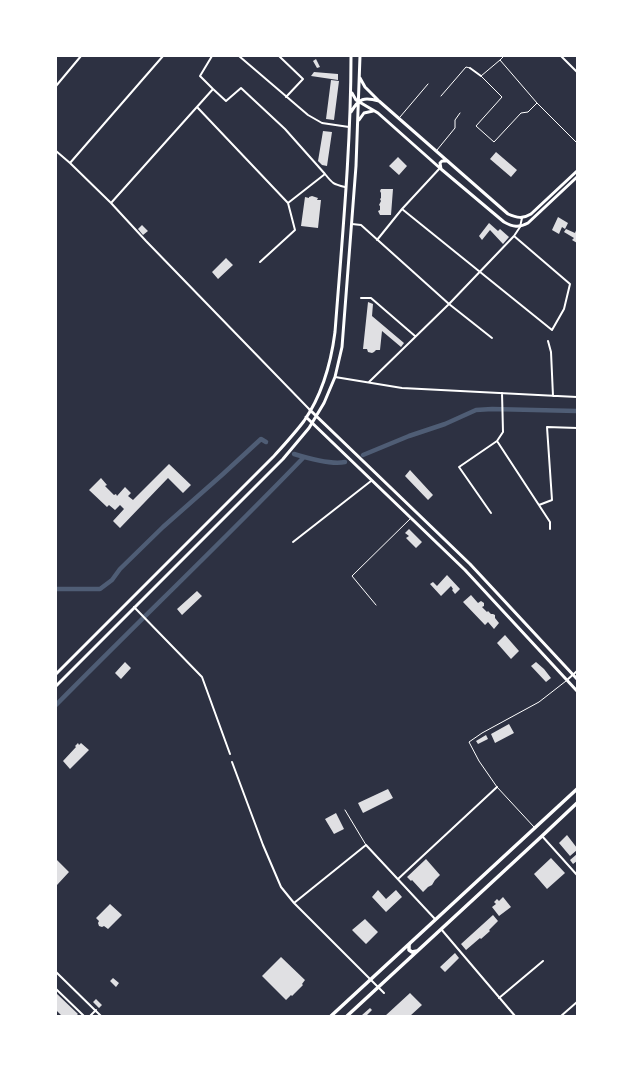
<!DOCTYPE html>
<style>
body{margin:0}
#map{position:relative;width:633px;height:1072px;overflow:hidden;background:#2d3142;font-family:Montserrat,sans-serif}
canvas{display:block}
.frame{position:absolute;inset:0;border:57px solid #fff;pointer-events:none}
</style>
<div id="map">
<canvas width="633" height="1072"></canvas>
<div class="frame"></div>
</div>
<script>
const context = document.querySelector('canvas').getContext('2d');
context.lineJoin = 'round';
function trace(path, color, width, dash) { context.strokeStyle = color; context.lineWidth = width; context.lineCap = dash ? 'butt' : 'round'; context.setLineDash(dash || []); context.stroke(path); }
function paint(path, color) { context.fillStyle = color; context.fill(path, 'evenodd'); }
trace(new Path2D(`
 M294,454C307,458 331,465 345,462
 M363,455L409,436L445,424L476,410L492,409L577,411
 M56,589H100L112,580L120,569L163,527L223,474L261,439L266,442
 M56,705C138,622 223,541 304,457`), '#4f5d75', 4.5);
paint(new Path2D(`
 M316,59L320,67L317,68L313,61Z
 M314,72L338,74V80L311,76Z
 M331,80L339,81L334,120L326,119Z
 M323,131L332,132L327,166L322,165L318,161Z
 M496,152L517,170L511,177L490,159Z
 M398,157L407,166L399,175L389,166Z
 M381,189H393L391,215H380L378,211L380,210V206L379,205L381,201L380,199L381,198V193L380,191Z
 M312,196L318,198L317,200H321L318,228L301,226L305,197L309,198V197Z
 M558,217L568,223L565,229L562,227L559,234L552,230Z
 M489,223L498,231L500,229L509,237L503,244L490,230L482,240L479,236Z
 M142,225L148,231L143,235L138,229Z
 M577,228V243L572,240L574,238L564,232L566,229L575,233Z
 M226,258L233,265L218,279L212,272Z
 M368,302L373,304L372,316L404,343L401,347L382,331L380,350H376L374,352L372,353L368,352L367,349H363Z
 M169,464L191,485L183,493L168,478L120,528L113,521L124,509L120,505L115,510L109,505L107,507L89,490L101,478L107,485L105,486L114,495L116,494L117,496L125,487L131,493L128,496L133,500Z
 M410,470L433,495L428,500L405,476Z
 M409,529L422,542L416,548L406,538L409,536L405,533Z
 M447,575L460,589L455,594L452,590L453,589L451,586L441,596L430,584L433,582L437,586Z
 M197,591L202,596L182,615L177,609Z
 M471,595L478,603L481,601L484,603V606L482,607L487,612L488,611L491,614H493L495,615V618L499,623L494,629L488,622L485,625L463,602Z
 M505,635L519,651L511,659L497,643Z
 M125,662L131,668L121,679L115,673Z
 M536,662L544,669L551,678L546,682L531,666Z
 M509,724L514,733L495,743L491,734Z
 M486,735L488,739L478,744L476,741Z
 M78,743L79,745L81,743L89,750L70,769L63,761L76,747L75,746Z
 M388,789L393,798L363,813L358,803Z
 M336,813L344,829L334,834L325,819Z
 M567,835L577,848V850L570,856L559,843Z
 M577,854V861L573,864L570,860Z
 M551,858L565,873L547,889L534,874Z
 M56,859L69,872L57,885L56,884Z
 M426,859L440,875L435,880L432,885L428,887L423,892L412,880L411,881L407,877Z
 M378,890L386,899L396,890L402,897L386,912L372,897Z
 M503,897L511,907L499,916L492,907L496,904L494,902L497,899L499,901Z
 M110,904L122,915L108,929L104,926L102,927L99,926L98,923L99,921L96,918Z
 M493,915L498,921L489,930L490,931L481,939L480,938L466,950L461,944Z
 M365,919L378,932L366,944L352,930Z
 M455,953L459,958L445,972L440,967Z
 M281,957L305,980L302,984L303,985L292,996L291,995L286,1000L262,976Z
 M113,978L119,983L116,987L110,981Z
 M56,993L78,1014L76,1016H62L56,1010Z
 M410,993L422,1005L410,1016H385Z
 M96,999L102,1005L99,1008L93,1002Z
 M370,1008L372,1010L366,1016H363L362,1015Z`), '#e0e0e3');
trace(new Path2D(`
 M500,60L504,56
 M441,96L466,67L470,68
 M537,103L500,60L481,76L502,97L476,126L494,142L521,113L528,112L537,103L577,143
 M400,117L428,84
 M437,150L455,128V120L460,113
 M376,605L352,576L410,519
 M345,810L366,845
 M534,827L497,787L479,761L469,742L482,733L539,702L566,681`), '#fff', 1);
trace(new Path2D(`
 M239,56L308,115L322,123L349,127
 M279,56L303,79L286,97
 M561,56L577,72
 M470,68L481,76
 M56,86L81,56
 M213,89L226,101L241,88L285,129L325,174
 M197,107L288,203L325,174C333,184 333,184 345,187
 M56,151L70,163L111,203L146,241L310,410
 M70,163L163,56
 M111,203L213,89L200,76L212,56
 M402,209L552,330L564,309L570,284L514,236
 M352,224L361,225L449,304L492,338
 M377,240L402,209L440,168
 M260,262L295,230L288,203
 M361,298H371L415,336
 M548,341L551,352L553,396
 M335,377L402,388L577,397
 M369,382L449,304L514,236L520,227L522,218
 M497,441L550,522V529
 M539,505L552,500L547,427L577,428
 M491,513L459,467L497,441L503,432L502,393
 M293,542L371,481
 M134,607L202,677L230,754
 M567,680L577,671
 M232,762L263,845L281,887L294,903L384,993
 M542,836L577,875
 M398,879L497,787
 M294,903L366,845L435,919
 M441,929L515,1016
 M56,972L101,1016
 M56,989L84,1016
 M499,998L543,961
 M90,1016L96,1010
 M561,1016L577,1002`), '#fff', 2);
trace(new Path2D(`
 M360,78L365,87L378,100
 M352,93L356,100L378,113L441,169L504,222C513,227 519,228 528,223L577,177
 M351,112C359,98 364,97 379,101L508,214C517,218 523,219 531,214L577,171
 M359,120L364,113L373,111
 M441,169L440,163L442,161H448
 M310,410L470,564L577,679
 M306,417L465,570L577,691
 M56,674L274,456C284,445 295,433 304,421C322,395 331,363 335,332C342,240 351,148 351,56
 M56,686L283,459L309,428L324,403L335,377L342,347L356,166L360,56`), '#fff', 3);
trace(new Path2D(`
 M410,943L409,945V950L412,952L417,951
 M331,1016L577,789
 M347,1016L542,836L577,803`), '#fff', 3.5);
</script>
